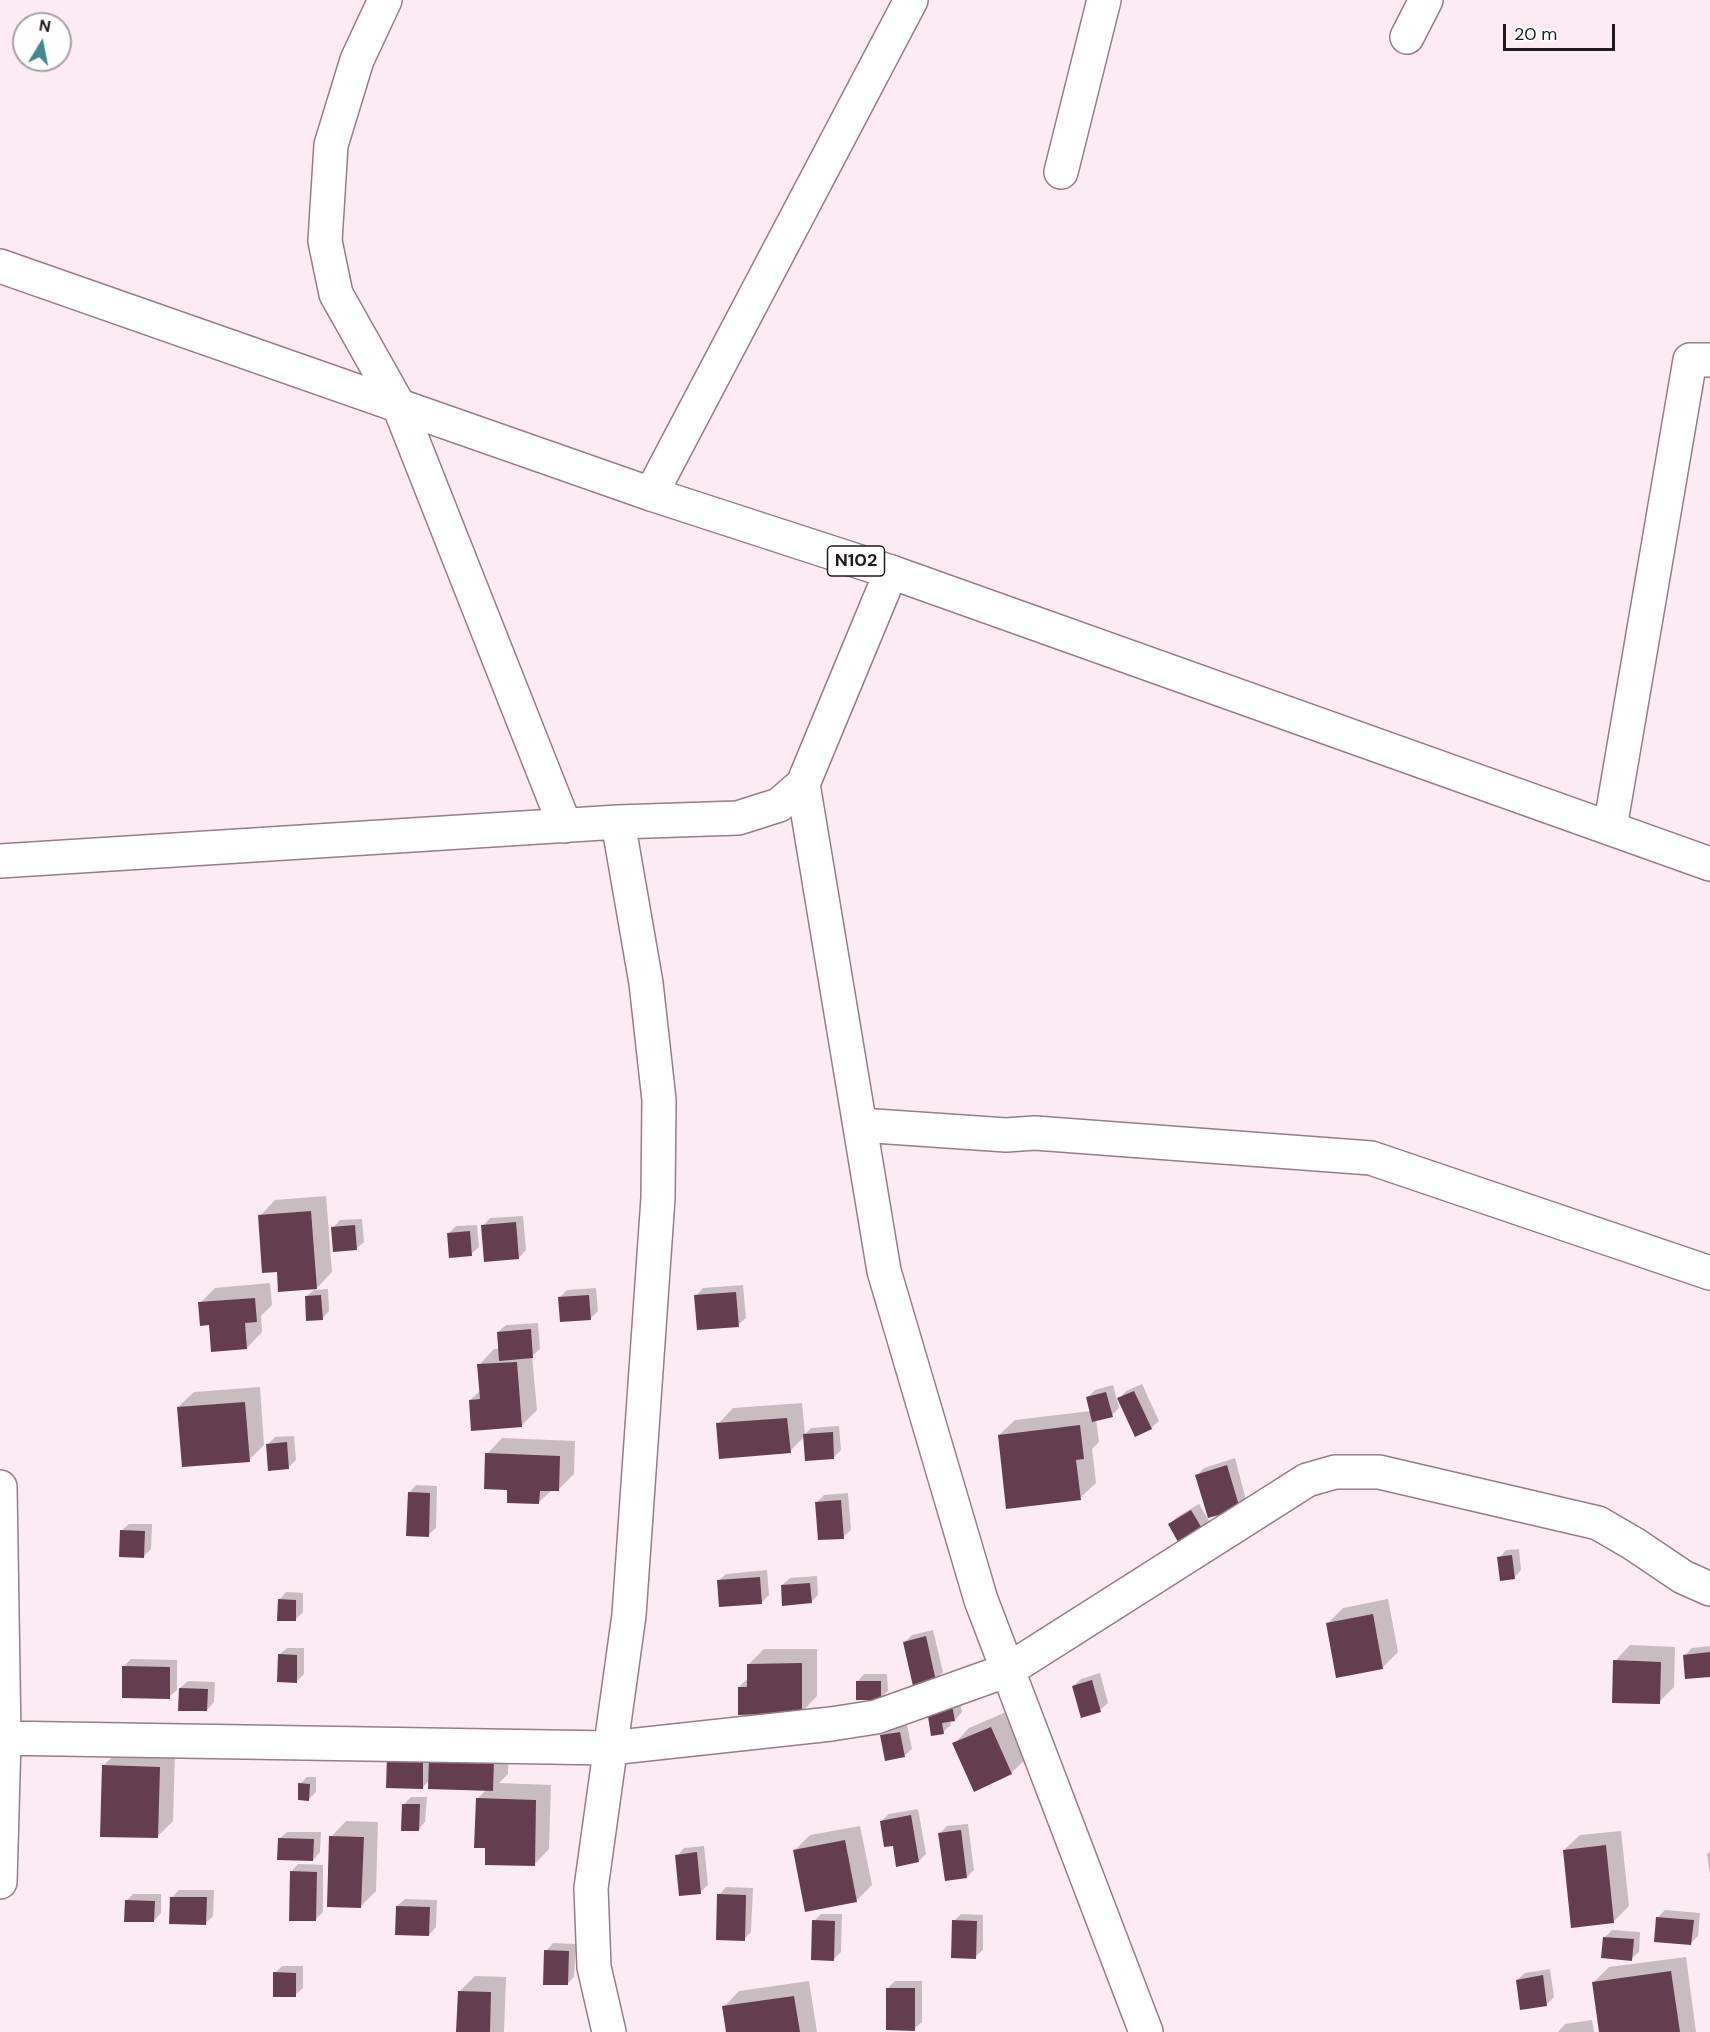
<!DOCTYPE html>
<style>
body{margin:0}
#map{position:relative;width:1710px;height:2032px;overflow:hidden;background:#fcebf2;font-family:"DM Sans",sans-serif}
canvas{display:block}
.north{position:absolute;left:12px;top:12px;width:60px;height:60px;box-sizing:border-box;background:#fefefe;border:2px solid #a6a2a4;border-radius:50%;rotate:10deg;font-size:16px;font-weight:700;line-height:24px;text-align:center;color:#22191d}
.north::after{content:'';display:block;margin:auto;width:21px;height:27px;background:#42898f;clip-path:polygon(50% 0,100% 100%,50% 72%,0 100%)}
.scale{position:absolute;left:1503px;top:24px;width:112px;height:27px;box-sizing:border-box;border:3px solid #22191d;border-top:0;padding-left:8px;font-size:18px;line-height:21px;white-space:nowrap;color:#22191d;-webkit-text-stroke:4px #fefefe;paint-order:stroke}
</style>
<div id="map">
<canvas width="1710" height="2032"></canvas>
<div class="north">N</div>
<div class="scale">20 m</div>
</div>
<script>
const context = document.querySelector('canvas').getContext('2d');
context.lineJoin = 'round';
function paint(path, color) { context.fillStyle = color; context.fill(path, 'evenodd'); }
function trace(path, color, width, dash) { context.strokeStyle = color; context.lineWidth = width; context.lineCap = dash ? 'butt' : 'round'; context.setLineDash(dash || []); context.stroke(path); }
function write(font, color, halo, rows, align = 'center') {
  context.font = font + ' "DM Sans",sans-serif'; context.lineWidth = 6; context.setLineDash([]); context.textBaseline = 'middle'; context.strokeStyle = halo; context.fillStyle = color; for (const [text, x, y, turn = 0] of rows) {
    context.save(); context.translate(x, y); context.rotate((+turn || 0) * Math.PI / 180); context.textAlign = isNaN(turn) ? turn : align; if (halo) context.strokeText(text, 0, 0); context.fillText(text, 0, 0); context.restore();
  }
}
paint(new Path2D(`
 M326,1196L332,1272L315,1290L328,1289L329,1311L322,1319L306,1297L316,1288L278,1271L260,1216L275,1200Z
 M523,1216L526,1250L519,1258L483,1226L490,1218Z
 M362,1219L364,1242L356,1249L333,1228L340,1220Z
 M477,1225L479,1247L471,1254L448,1234L456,1226Z
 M270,1283L272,1305L261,1316L262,1332L247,1348L210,1324L200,1303L215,1288Z
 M743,1285L746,1318L738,1325L696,1296L703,1288Z
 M596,1288L598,1311L591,1318L559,1298L567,1290Z
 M538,1323L540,1349L532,1356L537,1410L521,1426L470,1400L481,1390L479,1365L494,1349H500L498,1332L506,1325Z
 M1142,1384L1159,1421L1151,1428L1119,1399L1126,1391Z
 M1113,1385L1119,1408L1112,1415L1096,1419L1099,1442L1092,1449L1096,1483L1080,1498L999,1435L1015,1420L1091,1411L1087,1398L1095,1390Z
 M260,1387L264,1445L249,1460L178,1407L194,1392Z
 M802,1403L805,1434L811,1428L839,1426L841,1450L834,1457L804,1437L790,1451L718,1424L733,1408Z
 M294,1436L296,1460L288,1468L268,1444L275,1437Z
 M502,1438L575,1441L574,1474L558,1490H552L538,1503L508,1488L487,1454Z
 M1235,1458L1246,1500L1239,1508L1197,1475L1204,1468Z
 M416,1485L437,1486L436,1528L428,1535L409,1493Z
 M848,1493L851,1530L843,1537L817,1502L824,1495Z
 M1199,1504L1212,1526L1205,1534L1170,1524L1177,1517Z
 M129,1524H152L151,1549L144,1556L121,1531Z
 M1519,1549L1521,1570L1514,1578L1499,1558L1506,1550Z
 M767,1570L769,1595L762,1602L718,1581L726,1574Z
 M817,1576L818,1595L811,1602L782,1585L790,1578Z
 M286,1592L303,1593V1612L295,1620L279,1600Z
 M1388,1599L1398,1652L1383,1667L1328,1623L1343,1608Z
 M933,1630L943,1672L936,1679L905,1642L912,1635Z
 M1630,1645L1675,1647L1674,1687L1659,1702L1615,1661Z
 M1710,1646V1675L1684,1656L1692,1648Z
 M287,1648H304V1674L297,1681L279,1655Z
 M764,1649H817V1696L802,1712L739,1687L748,1678V1665Z
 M131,1659L177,1660V1690L169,1697L124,1666Z
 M1100,1673L1108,1703L1100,1710L1073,1686L1081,1679Z
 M864,1674H887L888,1691L880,1698L857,1682Z
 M188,1681L215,1682L214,1702L207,1710L180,1688Z
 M959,1699L962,1712L955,1720H950L951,1725L943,1732L928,1710Z
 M1006,1712L1027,1758L1011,1773L954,1744L969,1728Z
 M907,1725L912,1749L904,1756L882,1736L889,1728Z
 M509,1744L508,1774L499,1783L551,1785L549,1849L534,1865L487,1847L478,1798L487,1789L430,1780L422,1788L396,1748Z
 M119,1750L175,1752L173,1821L158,1836L103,1766Z
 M307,1777H316V1792L308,1800L300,1784Z
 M411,1797H427L425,1822L418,1830L404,1804Z
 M918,1809L926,1854L919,1861L894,1844L881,1821L889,1814Z
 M346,1821L378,1822L376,1891L360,1907L331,1837Z
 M968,1824L974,1870L967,1877L940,1833L947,1826Z
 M860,1826L872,1885L856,1901L794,1851L810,1835Z
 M1621,1831L1629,1906L1613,1922L1564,1850L1580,1835Z
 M287,1832H321L320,1852L313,1860L279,1839Z
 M704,1846L708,1885L700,1892L677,1856L684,1848Z
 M1710,1851V1874L1707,1854Z
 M298,1864L323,1865V1912L315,1920L291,1872Z
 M726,1887L753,1888L751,1932L744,1939L719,1895Z
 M179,1890H214L213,1916L206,1923L171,1898Z
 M133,1894H161V1913L154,1921L126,1901Z
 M405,1899L437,1900L436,1927L429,1935L397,1906Z
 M1665,1910L1700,1913L1698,1936L1691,1943L1658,1917Z
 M821,1914H842L841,1952L833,1960L814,1921Z
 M961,1914L983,1915V1950L975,1957L954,1921Z
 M1612,1930L1640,1932L1639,1952L1631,1959L1605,1937Z
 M553,1943L576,1944L574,1977L567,1984L546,1951Z
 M1686,1957L1696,2032H1601L1593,1983L1609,1967Z
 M282,1966H303V1988L295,1995L275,1973Z
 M1550,1969L1554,1997L1546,2005L1517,1980L1525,1973Z
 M475,1976L506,1977L504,2032H458L459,1992Z
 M809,1981L817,2032H727L724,2007L739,1991Z
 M895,1981H922V2022L914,2029L888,1988Z
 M1592,2020L1594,2032H1558L1565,2024Z`), '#0003');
paint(new Path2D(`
 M311,1211L317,1289L278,1292L277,1272L262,1273L258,1215Z
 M516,1222L519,1259L484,1262L481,1225Z
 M355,1225L357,1250L333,1252L331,1227Z
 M470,1231L472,1256L449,1258L447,1233Z
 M736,1292L739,1327L697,1330L694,1295Z
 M321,1295L323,1320L306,1321L305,1296Z
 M589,1295L591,1320L560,1322L558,1297Z
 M255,1298L257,1322L245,1323L247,1349L211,1352L209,1325L200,1326L198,1302Z
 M531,1329L533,1358L499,1361L497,1332Z
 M517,1362L522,1427L471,1431L469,1400L480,1399L477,1364Z
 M1134,1391L1152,1429L1135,1437L1117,1398Z
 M1106,1392L1113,1417L1092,1422L1086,1397Z
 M245,1402L250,1462L182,1467L177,1407Z
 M787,1418L791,1453L719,1459L716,1423Z
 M1080,1425L1084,1459L1076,1460L1081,1500L1006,1509L998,1435Z
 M833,1432L834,1459L805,1461L803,1434Z
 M287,1442L289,1469L268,1471L266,1444Z
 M485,1453L560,1456L559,1491H540L539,1504L507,1503V1490L484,1489Z
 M1227,1465L1240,1509L1208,1518L1195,1475Z
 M408,1492L430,1493L429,1537L406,1536Z
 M841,1500L844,1539L818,1540L815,1502Z
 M1191,1510L1206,1535L1182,1549L1168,1524Z
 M120,1530L145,1531L144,1558L119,1557Z
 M1512,1555L1515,1579L1500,1581L1497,1557Z
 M760,1577L762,1604L719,1607L717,1580Z
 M810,1583L812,1603L782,1606L781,1585Z
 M278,1599L296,1600V1621H277Z
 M1373,1614L1383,1669L1336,1678L1326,1623Z
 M926,1636L936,1681L913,1686L903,1642Z
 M1710,1652V1677L1685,1679L1683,1655Z
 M278,1654L297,1655V1683L277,1682Z
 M1613,1660L1661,1662L1660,1704L1612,1703Z
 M802,1663V1713L738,1715V1687H747V1664Z
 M122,1666L170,1667V1699L122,1698Z
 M1092,1680L1101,1712L1081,1718L1072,1686Z
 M856,1681H881V1700H856Z
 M179,1688L208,1689L207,1711H178Z
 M952,1705L955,1721L942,1723L944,1734L931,1736L927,1710Z
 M991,1727L1012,1774L974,1792L952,1743Z
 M900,1732L905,1757L885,1761L880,1735Z
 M387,1755L423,1756V1789L386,1788Z
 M429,1757L494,1759L493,1791L428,1789Z
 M102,1765L160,1767L158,1838L100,1837Z
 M298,1783L310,1784L309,1801L298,1800Z
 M476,1798L536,1800L535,1866L485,1865V1848H474Z
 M402,1804H420L419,1831H401Z
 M911,1815L919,1862L896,1867L893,1846L884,1847L880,1821Z
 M961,1830L967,1878L945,1881L938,1833Z
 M329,1836L364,1837L361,1908L327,1907Z
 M278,1838L314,1839L313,1861L277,1860Z
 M845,1840L857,1902L805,1912L793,1850Z
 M1606,1845L1614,1923L1571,1928L1563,1850Z
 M697,1852L701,1894L679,1896L675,1855Z
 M290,1871L317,1872L316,1921H289Z
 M717,1894L746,1895L745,1941L716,1940Z
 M170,1897H207L206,1925L169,1924Z
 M125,1900L155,1901L154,1922H124Z
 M396,1906L430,1907L429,1936L395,1935Z
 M1656,1917L1694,1920L1691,1945L1654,1942Z
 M812,1920L835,1921L834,1961L811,1960Z
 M952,1920L977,1921L976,1959L951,1958Z
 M1603,1937L1634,1939L1632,1961L1601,1958Z
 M544,1950L569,1951L568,1985H543Z
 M1671,1971L1680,2032H1599L1592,1982Z
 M273,1972L296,1973V1997H273Z
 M1543,1975L1547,2006L1520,2010L1516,1980Z
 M886,1988H915V2031L886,2030Z
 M458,1991L491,1992L490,2032H456Z
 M794,1996L800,2032H726L722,2006Z`), '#643e4f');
const minor = new Path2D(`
 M385,0L357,60L331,145L325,241L336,294L399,406L565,826
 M1407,37L1426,0
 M1061,172L1104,0
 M651,494L911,0
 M803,784L884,1271L981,1600L1146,2032
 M1610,828L1690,360H1710
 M0,861L618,822L738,818L779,805L803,784L891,572
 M860,1125L1006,1135L1035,1133L1371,1158L1710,1273
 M0,1487L4,1739L0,1882
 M0,1738L610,1748L831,1724L876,1717L1008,1670L1307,1480L1335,1472H1379L1598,1523L1634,1544L1683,1577L1710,1589
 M609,2032L594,1967L591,1888L629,1615L658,1198L659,1100L646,983L618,822`);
const major = new Path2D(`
 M0,266L651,494L891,572L1710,864`);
trace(minor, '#967d87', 36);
trace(major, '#967d87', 36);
trace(minor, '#fff', 33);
trace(major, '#fff', 33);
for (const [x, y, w] of [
 [856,561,57]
]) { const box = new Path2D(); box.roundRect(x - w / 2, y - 15, w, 30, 4.5); context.fillStyle = '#fefefe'; context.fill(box); trace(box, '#22191d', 1.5); }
write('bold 18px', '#22191d', null, [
 ["N102",856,561]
]);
</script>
